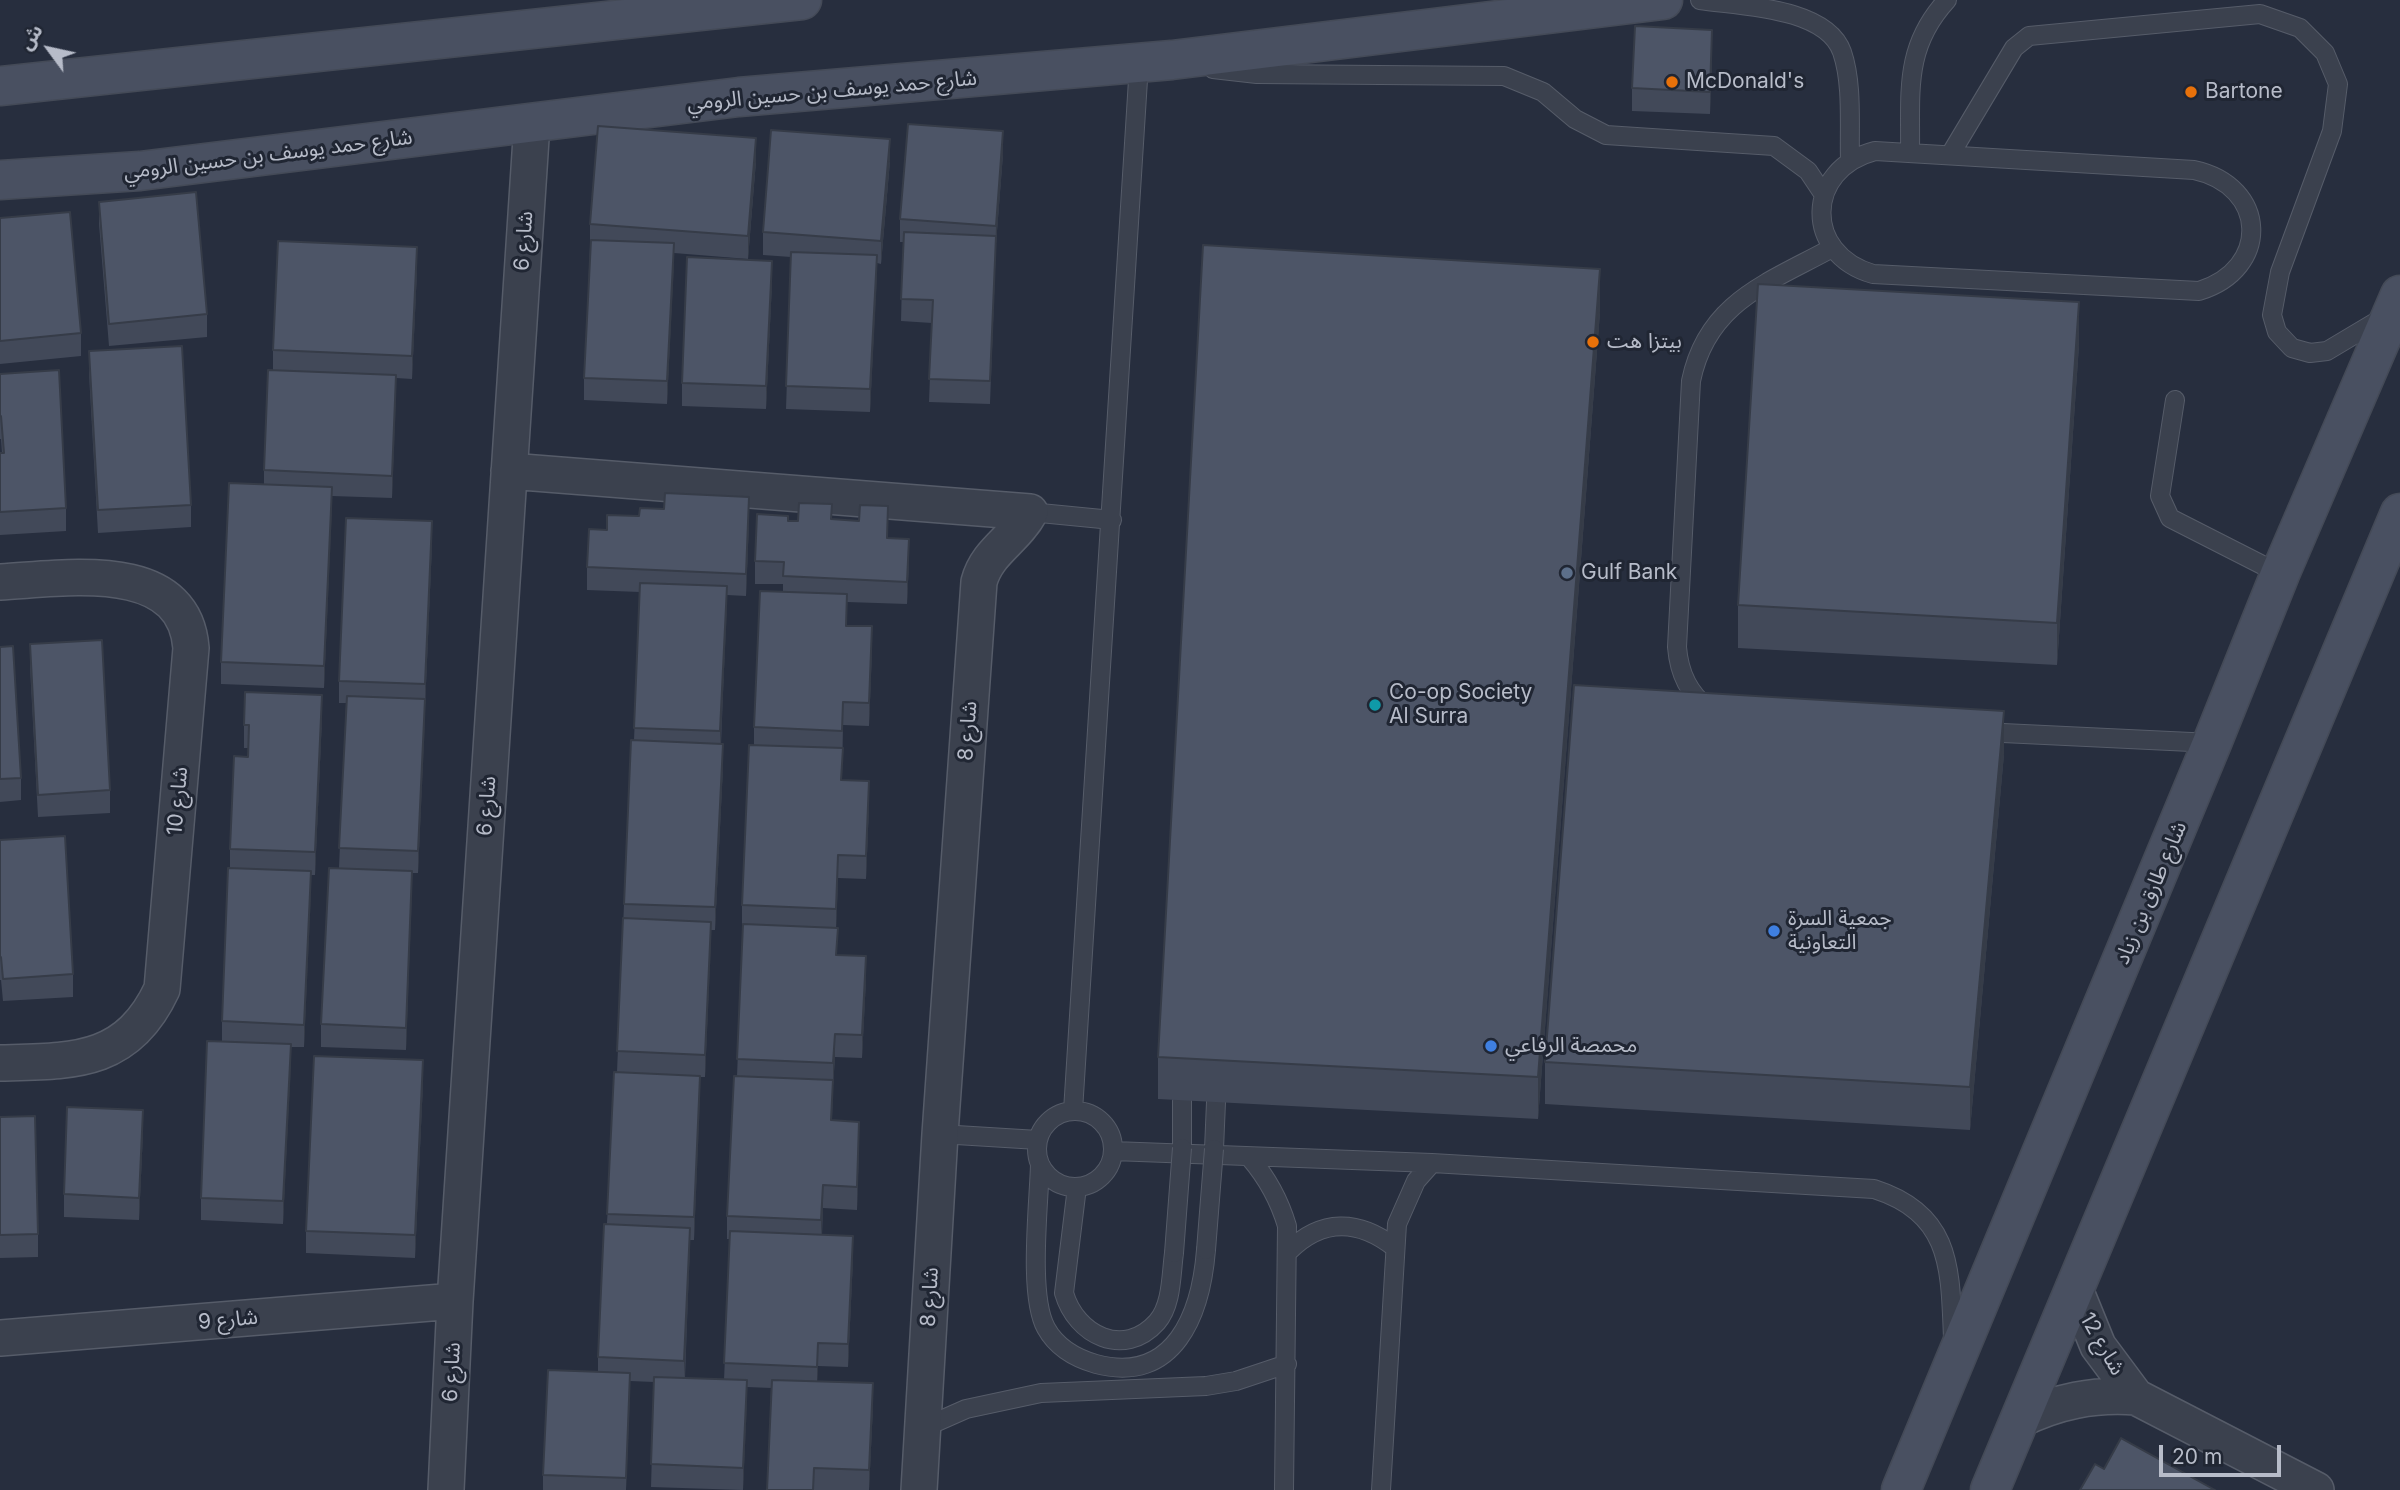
<!DOCTYPE html>
<meta charset="utf-8">
<style>
body{margin:0}
#map{position:relative;width:2400px;height:1490px;overflow:hidden;background:#272e3e;font-family:Inter,"Noto Sans Arabic",sans-serif}
canvas{display:block}
.north{position:absolute;left:14px;top:14px;width:70px;height:70px;-webkit-text-stroke:5px #202633;paint-order:stroke;rotate:303deg;font-size:19px;font-weight:700;line-height:28px;text-align:center;color:#b7bcc9}
.north::after{content:'';display:block;margin:auto;width:24px;height:32px;background:#b7bcc9;clip-path:polygon(50% 0,100% 100%,50% 72%,0 100%)}
.scale{position:absolute;left:2159px;top:1445px;width:122px;height:32px;box-sizing:border-box;border:4px solid #b7bcc9;border-top:0;padding-left:9px;font-size:21px;line-height:24px;white-space:nowrap;color:#b7bcc9;-webkit-text-stroke:5px #202633;paint-order:stroke}
</style>
<div id="map">
<canvas width="2400" height="1490"></canvas>
<div class="north">ش</div>
<div class="scale">20 m</div>
</div>
<script>
const context = document.querySelector('canvas').getContext('2d');
context.lineJoin = 'round';
function trace(path, color, width, dash) { context.strokeStyle = color; context.lineWidth = width; context.lineCap = dash ? 'butt' : 'round'; context.setLineDash(dash || []); context.stroke(path); }
function paint(path, color) { context.fillStyle = color; context.fill(path, 'evenodd'); }
function write(font, color, halo, rows, align = 'center') {
  context.font = font + ' Inter,"Noto Sans Arabic",sans-serif'; context.lineWidth = 6; context.setLineDash([]); context.textBaseline = 'middle'; context.strokeStyle = halo; context.fillStyle = color; for (const [text, x, y, turn = 0] of rows) {
    context.save(); context.translate(x, y); context.rotate((+turn || 0) * Math.PI / 180); context.textAlign = isNaN(turn) ? turn : align; if (halo) context.strokeText(text, 0, 0); context.fillText(text, 0, 0); context.restore();
  }
}
const lane = new Path2D(`
 M1700,0C1740,6 1826,7 1842,52C1853,84 1849,126 1850,160
 M1213,69L1257,74L1504,76L1543,92L1575,119L1606,135L1774,146L1808,171L1824,195
 M1875,151L2194,170C2268,186 2271,269 2199,291L1873,274C1803,254 1805,169 1875,151Z
 M1910,153C1911,93 1903,48 1947,0
 M1950,155L2014,48L2029,36L2260,14L2300,28L2325,53L2338,84L2332,131L2280,272L2272,315L2277,332L2292,348L2310,353L2327,351L2384,317
 M2175,400L2160,496L2170,518L2280,574
 M1030,512L1112,520
 M1708,708C1688,693 1679,672 1677,647L1691,381C1707,302 1768,283 1832,248
 M1982,732L2212,743
 M1073,1111L1139,64
 M1037 1149a38 38 0 1 1 76 0a38 38 0 1 1-76 0Z
 M940,1134L1038,1140
 M1182,1148V1101
 M1214,1149L1216,1102
 M1113,1151L1432,1163L1874,1189C1952,1214 1950,1268 1953,1338
 M1250,1158C1268,1179 1279,1199 1287,1226L1284,1490
 M1040,1164C1039,1204 1028,1295 1046,1328C1057,1348 1075,1358 1096,1364C1175,1385 1201,1313 1206,1250
 M1077,1187L1064,1293C1076,1335 1124,1359 1157,1322C1172,1305 1171,1275 1174,1253
 M1289,1251C1321,1219 1358,1219 1394,1247
 M923,1428L966,1409L1041,1393L1206,1386L1236,1381L1287,1364
 M1381,1490L1397,1224L1416,1181L1432,1163`);
const street = new Path2D(`
 M509,471L1030,512C1015,540 987,551 979,582L940,1134L919,1490
 M0,582C63,579 184,557 191,648L162,989C127,1064 73,1061 0,1063
 M2074,1287L2098,1346L2136,1397L2316,1490
 M0,1338L455,1301
 M2019,1420C2058,1401 2093,1394 2136,1397
 M446,1490L455,1301L532,123`);
const secondary = new Path2D(`
 M0,86L802,0
 M0,180L140,171L739,97L1172,60L1663,0
 M1901,1490L2212,743L2280,574L2400,295
 M1990,1490L2400,513`);
trace(lane, '#565c69', 20);
trace(street, '#565c69', 38);
trace(secondary, '#444a57', 41);
trace(lane, '#3b414e', 18);
trace(street, '#3b414e', 35);
trace(secondary, '#495061', 38);
const laneBridge = new Path2D(`
 M1206,1250L1214,1149
 M1174,1253L1182,1148`);
trace(laneBridge, '#565c69', 20, []);
trace(laneBridge, '#3b414e', 18);
paint(new Path2D(`
 M1712,52L1710,114L1632,111V88Z
 M1003,154L996,244L990,404L929,402L932,323L901,321L903,242H900V219Z
 M756,161L748,259L674,253L667,404L584,400V378L590,247V224Z
 M890,161L881,264L877,263L870,412L786,409L791,257L763,255V232Z
 M99,202L207,314V337L109,346L99,224Z
 M0,218L81,333V356L0,364Z
 M417,270L412,379L396,378L392,498L332,496L324,688L221,684V662L264,484V470L273,370V350Z
 M772,283L766,409L682,406V383Z
 M1600,312L1538,1119L1158,1099V1057Z
 M2079,345L2057,665L1738,648V605Z
 M89,351L191,505V527L98,533L89,374Z
 M0,374L66,508V531L0,535V453H2L1,439H0Z
 M832,519L888,529V538L909,561L907,604L847,602V626L872,649L869,726L843,725L842,780L869,804L866,879L838,878L836,928L837,955L866,979L862,1058L835,1057L833,1086L832,1120L859,1144L857,1210L823,1208L822,1235L853,1259L848,1367L818,1366L817,1381L873,1406L869,1490H767L771,1388L747,1387L743,1490L651,1487L654,1382L630,1381L626,1490H543V1475L598,1371V1357L617,1072L624,904L634,740L640,592L587,590V567L607,530L749,520L746,596L727,595L721,744L723,767L715,930H711L705,1077H700L694,1240H690L685,1378L724,1380L730,1239H727V1216L737,1076L743,928H742V905L754,745V727L783,592V584H755V561L788,521H798Z
 M432,544L418,873H412L406,1050L321,1047V1024L339,868L346,703H339V681Z
 M30,644L110,790V813L38,817L30,667Z
 M0,647L21,778V800L0,802Z
 M322,718L315,875H311L304,1047H291L283,1224L201,1220V1198L222,1041V1021L230,868V849L248,757V748H244V725Z
 M2004,754L1970,1130L1545,1104V1062Z
 M0,840L73,974V997L3,1001L1,980H0Z
 M423,1083L415,1258L306,1253V1231Z
 M0,1117L38,1234V1257L0,1258Z
 M143,1132L139,1220L64,1217V1194Z`), '#424959');
paint(new Path2D(`
 M1712,30V52L1710,114V92Z
 M1003,131V154L996,244L990,404L996,226Z
 M756,138V161L748,259V236Z
 M890,139V161L881,264V241Z
 M674,243V266L667,404V381Z
 M417,247V270L412,379V356Z
 M877,255V278L870,412V389Z
 M772,261V283L766,409V386Z
 M1600,269V312L1538,1119V1077Z
 M2079,302V345L2057,665V623Z
 M396,375V398L392,498V476Z
 M332,487V510L324,688V666Z
 M749,497V520L746,596V574Z
 M432,521V544L425,706V684Z
 M909,539V561L907,604V582Z
 M727,586V609L720,754V731Z
 M872,626V649L869,726V703Z
 M322,695V718L315,875V852Z
 M425,699V721L418,873V851Z
 M2004,711V754L1970,1130V1087Z
 M723,744V767L715,930V907Z
 M869,781V804L866,879V856Z
 M838,855V878L836,931V909Z
 M311,871V894L304,1047V1025Z
 M412,871V893L406,1050V1028Z
 M711,922V944L705,1077V1055Z
 M866,956V979L862,1058V1035Z
 M835,1034V1057L833,1086V1063Z
 M291,1044V1067L283,1224V1201Z
 M423,1060V1083L415,1258V1235Z
 M700,1076V1099L694,1240V1217Z
 M143,1110V1132L139,1220V1198Z
 M859,1122V1144L857,1210V1187Z
 M823,1185V1208L821,1243V1220Z
 M690,1228V1250L684,1383V1361Z
 M853,1236V1259L848,1367V1344Z
 M818,1343V1366L817,1389V1367Z
 M630,1373V1395L626,1490V1478Z
 M747,1380V1403L743,1490V1468Z
 M873,1383V1406L869,1490V1470Z`), '#363c48');
const building = new Path2D(`
 M1635,26L1712,30L1710,92L1632,88Z
 M908,124L1003,131L996,226L900,219Z
 M598,126L756,138L748,236L590,224Z
 M771,130L890,139L881,241L763,232Z
 M196,192L207,314L109,324L99,202Z
 M70,212L81,333L0,341V218Z
 M904,232L996,236L990,381L929,379L933,300L901,299Z
 M591,240L674,243L667,381L584,378Z
 M278,241L417,247L412,356L273,350Z
 M1203,245L1600,269L1538,1077L1158,1057Z
 M791,252L877,255L870,389L786,386Z
 M687,257L772,261L766,386L682,383Z
 M1758,284L2079,302L2057,623L1738,605Z
 M182,346L191,505L98,510L89,351Z
 M59,370L66,508L0,512V453H4L1,416H0V374Z
 M268,370L396,375L392,476L264,470Z
 M229,483L332,487L324,666L221,662Z
 M665,493L749,497L746,574L587,567L589,529L607,530V515L639,516L640,508L664,509Z
 M799,503L832,504L831,519L859,521L860,505L888,506L887,538L909,539L907,582L783,576L784,562L755,561L757,514L788,516V521H798Z
 M346,518L432,521L425,684L339,681Z
 M640,583L727,586L720,731L634,728Z
 M760,591L847,594L846,626H872L869,703L843,702L842,731L754,727Z
 M102,640L110,790L38,795L30,644Z
 M13,646L21,778L0,779V647Z
 M1574,685L2004,711L1970,1087L1545,1062Z
 M245,692L322,695L315,852L230,849L234,756L248,757L249,725H244Z
 M347,696L425,699L418,851L339,848Z
 M631,740L723,744L715,907L624,904Z
 M749,745L843,748L841,780L869,781L866,856L838,855L836,909L742,905Z
 M65,836L73,974L3,979L1,957H0V840Z
 M228,868L311,871L304,1025L222,1021Z
 M329,868L412,871L406,1028L321,1024Z
 M623,918L711,922L705,1055L617,1051Z
 M743,924L838,928L836,955L866,956L862,1035L835,1034L833,1063L737,1059Z
 M207,1041L291,1044L283,1201L201,1198Z
 M314,1056L423,1060L415,1235L306,1231Z
 M614,1072L700,1076L694,1217L607,1214Z
 M734,1076L833,1080L831,1120L859,1122L857,1187L823,1185L821,1220L727,1216Z
 M67,1107L143,1110L139,1198L64,1194Z
 M35,1116L38,1234L0,1235V1117Z
 M604,1224L690,1228L684,1361L598,1357Z
 M730,1231L853,1236L848,1344L818,1343L817,1367L724,1363Z
 M548,1370L630,1373L626,1478L543,1475Z
 M654,1377L747,1380L743,1468L651,1464Z
 M772,1380L873,1383L869,1470L814,1468L813,1490H767Z
 M2121,1438L2215,1490H2080L2095,1464L2104,1469Z`);
paint(building, '#4d5567');
trace(building, '#363c48', 2);
for (const [x, y, r, color] of [
 [1672,82,7,"#e8710a"],
 [2191,92,7,"#e8710a"],
 [1593,342,7,"#e8710a"],
 [1567,573,7,"#5c6f8a"],
 [1375,705,7,"#0f9aa8"],
 [1774,931,7,"#3f7fe0"],
 [1491,1046,7,"#3f7fe0"]
]) { const dot = new Path2D(); dot.arc(x, y, r, 0, 2 * Math.PI); context.fillStyle = color; context.fill(dot); trace(dot, '#202633', 2.5); }
write('21px', '#b7bcc9', '#202633', [
 ["McDonald's",1686,82],
 ["Bartone",2205,92],
 ["بيتزا هت",1607,342],
 ["Gulf Bank",1581,573],
 ["Co-op Society",1389,693],
 ["Al Surra",1389,717],
 ["جمعية السرة",1788,919],
 ["التعاونية",1788,943],
 ["محمصة الرفاعي",1505,1046]
], 'left');
write('21px', '#b7bcc9', '#202633', [
 ["شارع حمد يوسف بن حسين الرومي",832,91,-5],
 ["شارع حمد يوسف بن حسين الرومي",268,155,-7],
 ["شارع 6",524,241,-86],
 ["شارع 8",968,731,-86],
 ["شارع 10",178,801,-85],
 ["شارع 6",487,806,-86],
 ["شارع طارق بن زياد",2151,893,-67],
 ["شارع 8",930,1297,-87],
 ["شارع 9",228,1320,-5],
 ["شارع 12",2102,1344,60],
 ["شارع 6",452,1372,-87]
]);
</script>
